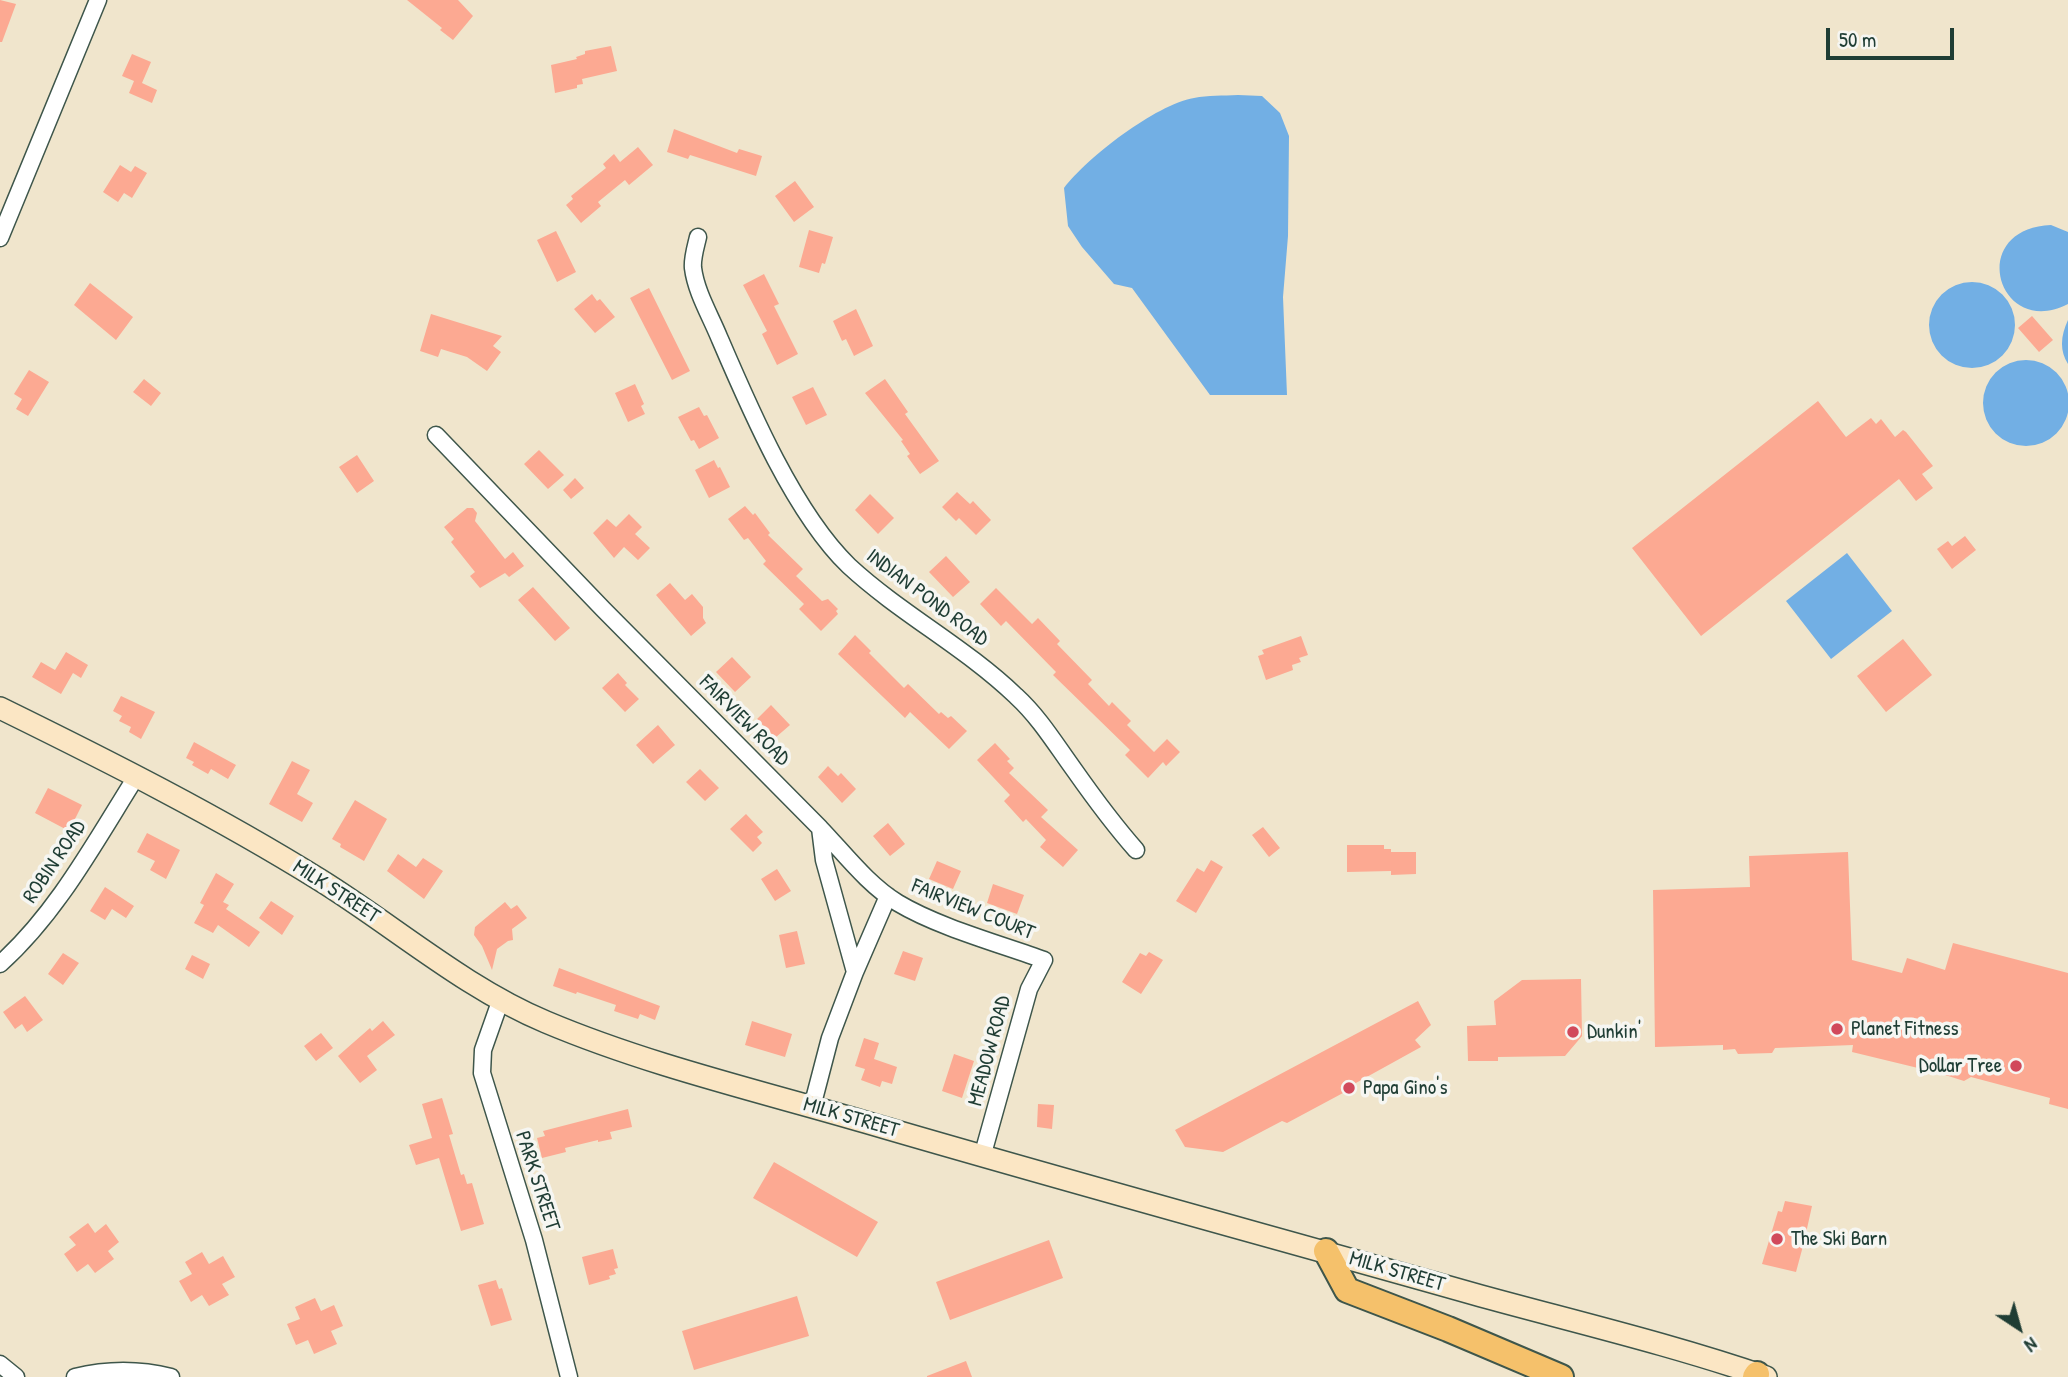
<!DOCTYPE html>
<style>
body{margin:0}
#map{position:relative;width:2068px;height:1377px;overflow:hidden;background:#f0e5cc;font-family:"Patrick Hand",sans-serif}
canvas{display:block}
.north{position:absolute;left:1984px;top:1293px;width:70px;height:70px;-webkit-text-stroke:5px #f6f6f2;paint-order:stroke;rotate:144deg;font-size:19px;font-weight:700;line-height:28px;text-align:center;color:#1f3d34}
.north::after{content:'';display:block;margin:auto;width:24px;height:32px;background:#1f3d34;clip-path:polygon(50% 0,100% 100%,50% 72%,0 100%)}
.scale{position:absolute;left:1826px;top:28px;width:128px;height:32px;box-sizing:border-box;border:4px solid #1f3d34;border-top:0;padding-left:9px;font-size:21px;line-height:24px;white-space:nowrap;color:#1f3d34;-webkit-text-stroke:5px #f6f6f2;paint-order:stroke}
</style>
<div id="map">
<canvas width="2068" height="1377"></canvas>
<div class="north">N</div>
<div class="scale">50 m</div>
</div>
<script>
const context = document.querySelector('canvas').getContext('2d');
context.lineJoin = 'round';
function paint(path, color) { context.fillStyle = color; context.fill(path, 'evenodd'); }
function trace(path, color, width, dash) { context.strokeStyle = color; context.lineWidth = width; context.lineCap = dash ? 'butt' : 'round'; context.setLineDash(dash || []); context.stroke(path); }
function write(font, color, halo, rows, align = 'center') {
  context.font = font + ' "Patrick Hand",sans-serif'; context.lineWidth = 7; context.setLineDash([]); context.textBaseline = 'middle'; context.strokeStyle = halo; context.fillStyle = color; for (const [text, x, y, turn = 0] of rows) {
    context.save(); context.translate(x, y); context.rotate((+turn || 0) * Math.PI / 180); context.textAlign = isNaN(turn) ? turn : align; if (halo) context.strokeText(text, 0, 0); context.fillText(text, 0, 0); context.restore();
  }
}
paint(new Path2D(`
 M1238,95L1262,96L1280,113L1289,136L1288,236L1283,297L1287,395H1210L1132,288L1114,284L1082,247L1068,226L1064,188C1088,157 1155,105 1194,98C1208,95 1223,96 1238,95Z
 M2051,225L2068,232V304C1998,340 1965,229 2051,225Z
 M1929 325a43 43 0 1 1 86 0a43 43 0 1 1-86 0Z
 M2068,320V364C2059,350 2061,335 2068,320Z
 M1983 403a43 43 0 1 1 86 0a43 43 0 1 1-86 0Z
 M1847,553L1892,611L1831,659L1786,601Z`), '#72afe4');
paint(new Path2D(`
 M0,0L16,4L2,42H0Z
 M407,0H458L473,16L453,40L440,30L442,28Z
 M611,46L617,71L582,79L583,84L577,85V88L555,93L551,65L577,59L576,57L585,54V51Z
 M132,54L151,62L142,83L157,90L152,103L129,93L134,81L122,76Z
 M674,129L737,153L739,149L762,156L756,176L690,155L688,159L667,152Z
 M638,147L653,165L629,185L625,180L598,202L601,206L581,223L566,205L573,199L571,196L606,168L603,164L614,154L620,162Z
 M120,165L131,172L135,166L147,173L132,198L124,193L118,202L103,192Z
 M795,181L814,207L794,222L775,196Z
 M809,230L833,237L825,264L822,263L819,273L799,267Z
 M556,231L576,272L557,282L537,240Z
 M764,274L779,304L774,306L798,354L777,365L762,334L767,331L743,285Z
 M90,283L133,317L116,340L74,305Z
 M649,288L690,371L672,380L630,298Z
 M592,294L597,301L600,299L615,317L595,333L574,309Z
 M856,309L873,346L854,356L846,339L842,341L833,321Z
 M431,314L502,336L493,346L501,352L487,371L467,357L441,349L438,357L420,351Z
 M2032,316L2053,340L2039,352L2018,328Z
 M29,370L49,382L28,416L16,409L22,399L14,394Z
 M144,379L161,393L151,406L133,392Z
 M885,379L908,412L905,414L939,461L920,474L907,456L910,454L901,441L903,440L865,393Z
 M635,384L644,404L641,406L645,414L628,422L615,393Z
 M813,387L827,415L806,425L792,397Z
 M1818,401L1846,437L1871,418L1876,424L1881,419L1895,437L1903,430L1906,432L1933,466L1922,474L1933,488L1916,501L1899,479L1701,636L1632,548Z
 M699,407L704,416L707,415L719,438L699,449L694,440L691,441L678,417Z
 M539,450L564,475L548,489L524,464Z
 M357,455L374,481L357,493L339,467Z
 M714,460L718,468L720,467L730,487L709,498L695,470Z
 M575,478L584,488L571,499L563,490Z
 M957,492L970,504L973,501L991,520L976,535L959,518L956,521L942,507Z
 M870,494L894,518L878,534L855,510Z
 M745,506L753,515L755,513L770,533L768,535L803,569L796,576L822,601L828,599L838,609L836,611L838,614L821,631L799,609L804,604L763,564L766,561L748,538L744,540L728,519Z
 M467,508H473L477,513L475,521L505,559L513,552L524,566L509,577L505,573L480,588L470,576L475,572L451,542L454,539L444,527Z
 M629,514L642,527L635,534L650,548L638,560L624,547L614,558L593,533L607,519L616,527Z
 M1965,536L1976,550L1952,569L1937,549L1948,541L1952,546Z
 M946,556L970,582L953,597L929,572Z
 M670,583L685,600L692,594L703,607V618L706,623L691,636L656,595Z
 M533,587L570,628L555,641L518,600Z
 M996,588L1032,624L1038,618L1060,641L1057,644L1092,680L1088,684L1109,706L1112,702L1131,721L1127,725L1154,752L1167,739L1180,752L1166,766L1163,762L1148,778L1125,755L1130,750L1053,675L1056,672L1006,621L1001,626L980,604Z
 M855,635L871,651L869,653L904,688L908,684L939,714L941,712L948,718L951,716L967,731L949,749L910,712L905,718L838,654Z
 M1301,636L1308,655L1299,658L1301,662L1292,665L1293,670L1266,680L1258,656L1264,654L1262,650Z
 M1903,639L1932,675L1886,712L1857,676Z
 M66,652L88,665L81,678L73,673L61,694L32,677L41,662L55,670Z
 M732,657L751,677L735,692L716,672Z
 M618,673L627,683L625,685L639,699L625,712L602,688Z
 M121,696L155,712L141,739L129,732L131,727L119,721L122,716L113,711Z
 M771,705L790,725L775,738L757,719Z
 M658,725L675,745L653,764L636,745Z
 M194,742L236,765L228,779L211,769L208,774L192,765L194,762L186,758Z
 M995,743L1010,759L1007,761L1014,768L1009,773L1048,810L1041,817L1078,850L1063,867L1040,847L1046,840L1026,819L1023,822L1004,801L1010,795L977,760Z
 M292,761L310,770L297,794L313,803L302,822L269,804Z
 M828,766L838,776L841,773L856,789L842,803L818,777Z
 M700,769L719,788L705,801L686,782Z
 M48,788L82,805L69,831L35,813Z
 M355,800L387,819L364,861L340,847L341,844L332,839Z
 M746,814L763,832L757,837L762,843L753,852L730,829Z
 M888,823L905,844L890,856L873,836Z
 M1263,827L1280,848L1269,857L1252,835Z
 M147,833L180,850L166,879L150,870L155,861L137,852Z
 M1347,845H1384V849H1391V852H1416V874L1391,875V871L1347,872Z
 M1848,852L1852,960L1902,973L1907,958L1945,970L1953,943L2068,973V1109L2049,1104L2050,1098L1971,1077L1964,1081L1942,1074L1939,1069L1919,1064L1918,1068L1852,1052L1853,1045L1775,1048L1772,1053L1738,1054L1735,1049L1723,1050V1045L1655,1047L1653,890L1750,887L1749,856Z
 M398,854L416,867L423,858L443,871L424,899L387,871Z
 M1211,860L1223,867L1196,913L1176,901L1197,868L1204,872Z
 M937,861L961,871L953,889L929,879Z
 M777,869L791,891L775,901L761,879Z
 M216,873L234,884L223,902L229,905L226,909L260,932L249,947L218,925L213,933L194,923L204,905L200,903Z
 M993,884L1024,895L1017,914L987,903Z
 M105,887L134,906L126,918L112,909L105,920L90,911Z
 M271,901L294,916L282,935L259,918Z
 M505,902L511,909L517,905L527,918L512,929L513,940L508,941L497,949L492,970L482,946L474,935L475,927Z
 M797,931L805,964L786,968L779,935Z
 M903,951L923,958L915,981L894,974Z
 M1149,952L1163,960L1141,994L1122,982L1140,953L1146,956Z
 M63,953L79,963L63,985L48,974Z
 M192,955L210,964L203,979L185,969Z
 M559,968L660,1006L655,1020L640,1014L638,1019L614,1011L616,1005L577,992L576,994L553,986Z
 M1581,979L1582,1036L1565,1056L1498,1057V1061H1468L1467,1026L1496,1025L1494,1001L1522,980Z
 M25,996L43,1020L27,1032L22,1024L15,1029L3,1012Z
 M1418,1001L1431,1025L1415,1040L1421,1047L1345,1089L1343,1093L1287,1123L1282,1121L1223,1152L1185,1147L1175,1130Z
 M383,1021L395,1035L367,1056L377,1070L360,1083L338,1056L370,1028L372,1031Z
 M752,1021L792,1034L785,1057L745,1045Z
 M321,1033L333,1048L316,1061L304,1046Z
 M864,1038L879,1043L874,1059L897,1067L892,1084L882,1081L880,1087L861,1080L865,1069L855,1066Z
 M954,1054L974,1061L962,1098L942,1091Z
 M442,1098L453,1134L449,1135L461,1175L464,1174L467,1184L472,1183L484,1224L461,1231L439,1158L416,1165L409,1145L432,1138L422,1104Z
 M1038,1104L1054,1105L1052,1129L1037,1127Z
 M628,1109L632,1127L610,1132L612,1139L598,1142V1140L565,1148L566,1152L542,1158L537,1138L545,1136L543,1131Z
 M774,1162L878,1222L857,1257L753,1198Z
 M1785,1201L1812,1206L1806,1233L1810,1234L1806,1247L1803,1246L1796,1272L1762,1264L1778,1211L1782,1212Z
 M88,1223L95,1233L106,1224L119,1242L108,1251L114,1259L95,1273L88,1264L77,1272L64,1254L76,1245L69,1237Z
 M1049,1240L1063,1278L950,1320L936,1282Z
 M613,1249L618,1268L614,1269L616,1274L609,1276L610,1279L589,1285L582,1257Z
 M202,1252L209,1264L223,1256L235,1277L222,1284L229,1295L209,1306L202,1295L191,1302L179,1281L192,1274L185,1262Z
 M496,1280L499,1289L502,1288L512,1320L491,1326L478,1285Z
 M797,1296L809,1336L694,1370L682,1331Z
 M315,1298L321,1311L334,1305L343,1326L331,1331L337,1344L314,1354L308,1340L296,1345L287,1324L300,1319L295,1307Z
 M966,1361L972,1377H927V1376Z`), '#fca992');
const minor = new Path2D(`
 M698,237C696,246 692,258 693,268C696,292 710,315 719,337C749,407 794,513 849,566C901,614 965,647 1016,696C1040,718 1056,745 1075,771C1094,798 1114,825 1136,850
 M0,238L98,0
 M436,435L603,609L820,828L824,860L855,972L830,1038L812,1107
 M820,828C844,853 868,885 898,903C938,927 1000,944 1044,960L1029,989L982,1157
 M0,964C57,913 95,842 136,777
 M855,972L888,896
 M501,999L483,1050L482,1073L534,1240L569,1377
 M0,1364L16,1377
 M75,1377C108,1369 139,1369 171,1377`);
const secondary = new Path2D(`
 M0,708C108,761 217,816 320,880C394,926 465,988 546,1022C648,1065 759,1091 865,1122C1070,1182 1276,1238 1481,1296C1576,1322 1673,1345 1766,1377`);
const trunk = new Path2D(`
 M1326,1251L1347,1290L1448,1329L1561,1377
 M1755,1377L1757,1374`);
trace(minor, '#3e564b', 19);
trace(secondary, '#3e564b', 24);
trace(trunk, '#3e564b', 28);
trace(minor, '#fff', 16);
trace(secondary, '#fbe6c4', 21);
trace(trunk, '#f5c16b', 24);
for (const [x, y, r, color] of [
 [1837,1029,7,"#d1495b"],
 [1573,1032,7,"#d1495b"],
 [2016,1066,7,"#d1495b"],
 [1349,1088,7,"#d1495b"],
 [1777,1239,7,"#d1495b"]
]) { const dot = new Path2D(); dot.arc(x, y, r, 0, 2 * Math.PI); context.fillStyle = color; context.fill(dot); trace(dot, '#f6f6f2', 2.5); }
write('21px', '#1f3d34', '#f6f6f2', [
 ["INDIAN POND ROAD",927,598,37],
 ["FAIRVIEW ROAD",744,721,45],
 ["ROBIN ROAD",55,862,-56],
 ["MILK STREET",336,892,33],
 ["FAIRVIEW COURT",973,910,22],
 ["MEADOW ROAD",990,1051,-75],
 ["MILK STREET",851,1118,16],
 ["PARK STREET",537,1181,72],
 ["MILK STREET",1397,1272,16]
]);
write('21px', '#1f3d34', '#f6f6f2', [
 ["Planet Fitness",1851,1029],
 ["Dunkin'",1587,1032],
 ["Dollar Tree",2002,1066,"right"],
 ["Papa Gino's",1363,1088],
 ["The Ski Barn",1791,1239]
], 'left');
</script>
